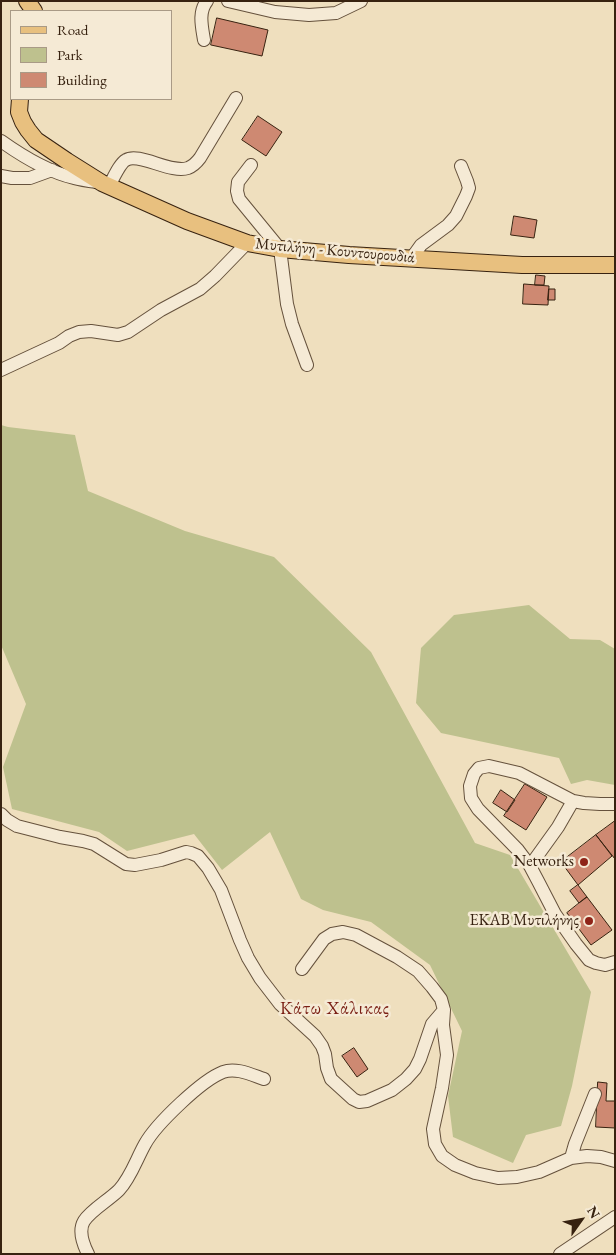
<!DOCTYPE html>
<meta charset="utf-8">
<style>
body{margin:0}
#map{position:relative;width:616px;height:1255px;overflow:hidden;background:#efdfbe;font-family:"EB Garamond",serif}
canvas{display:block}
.frame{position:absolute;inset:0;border:2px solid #372210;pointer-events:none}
.legend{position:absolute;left:10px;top:10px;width:162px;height:90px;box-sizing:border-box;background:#f5ead5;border:1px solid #a99a86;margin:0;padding:6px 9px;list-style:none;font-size:15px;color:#372210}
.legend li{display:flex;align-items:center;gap:10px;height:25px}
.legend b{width:25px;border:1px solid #a99a86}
.north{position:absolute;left:556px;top:1195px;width:50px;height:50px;-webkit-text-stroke:4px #f5ead5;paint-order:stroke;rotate:58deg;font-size:14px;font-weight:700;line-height:20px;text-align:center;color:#372210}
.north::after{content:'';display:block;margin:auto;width:18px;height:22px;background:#372210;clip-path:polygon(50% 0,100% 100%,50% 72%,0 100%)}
</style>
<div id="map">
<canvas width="616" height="1255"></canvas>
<div class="frame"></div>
<ul class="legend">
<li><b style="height:6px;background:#e8c07f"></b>Road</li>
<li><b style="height:14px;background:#bec18e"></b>Park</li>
<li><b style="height:14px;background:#ce8972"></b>Building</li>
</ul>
<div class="north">N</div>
</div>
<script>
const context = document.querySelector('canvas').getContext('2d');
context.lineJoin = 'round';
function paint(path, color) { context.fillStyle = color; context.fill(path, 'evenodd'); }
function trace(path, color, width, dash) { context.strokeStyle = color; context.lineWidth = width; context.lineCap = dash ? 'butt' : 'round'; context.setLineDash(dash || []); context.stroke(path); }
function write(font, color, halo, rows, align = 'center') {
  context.font = font + ' "EB Garamond",serif'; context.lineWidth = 5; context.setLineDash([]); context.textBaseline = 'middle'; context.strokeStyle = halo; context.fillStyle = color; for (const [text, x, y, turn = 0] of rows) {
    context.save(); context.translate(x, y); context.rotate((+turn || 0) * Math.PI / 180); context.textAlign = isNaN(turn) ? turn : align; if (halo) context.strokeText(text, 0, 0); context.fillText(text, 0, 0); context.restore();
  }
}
paint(new Path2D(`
 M1,425L8,427L75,435L88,491L185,531L274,557L371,652L475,843L510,855L591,992L572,1086L561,1126L526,1135L513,1163L453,1137L448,1096L462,1031L430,965L371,922L323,910L301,899L270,832L222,870L194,834L127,851L99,832L12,809L3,767L26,704L1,645Z
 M529,605L570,639L600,640L615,649V785L587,780L571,784L559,758L441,733L416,703L421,648L454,615Z`), '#bec18e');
const building = new Path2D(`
 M217,18L268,30L262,56L211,45Z
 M258,116L282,132L266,156L242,140Z
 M514,216L537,220L534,238L511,235Z
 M536,275L545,276L544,285H535Z
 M524,284L549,286L548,305L523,304Z
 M549,289H555V300H548Z
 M525,784L547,797L526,830L504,816Z
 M501,790L515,800L507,812L493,803Z
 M615,821V859L596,835Z
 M596,835L612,856L578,885L561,862Z
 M578,885L587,897L579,903L570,891Z
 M587,897L612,930L591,945L567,913Z
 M354,1048L368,1069L357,1077L342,1056Z
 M598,1082L607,1083L606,1101H615V1128L596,1127Z`);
paint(building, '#ce8972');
trace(building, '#372210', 1);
const minor = new Path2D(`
 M228,1L275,12L309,15L336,13L361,1
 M204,40C202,27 198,12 207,1
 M1,141C22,156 49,172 74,178C81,180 89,181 97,182
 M251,165L238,182L237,191L239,199L280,249L287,304L292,324L307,365
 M1,176L12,178H30L52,170
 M109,186C113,179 120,163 126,160C139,152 171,174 188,168C193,166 197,162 200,158L236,98
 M411,259L421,245L448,225L456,216L466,196L469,188L467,181L461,166
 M1,370L59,343L69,336L79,332L91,331L118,335L128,332L161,310L200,289L215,276L247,243
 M615,804H600L584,803L573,801L519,773L489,766L479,768L474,774L470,786L471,798L478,809L518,850L530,866L539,883L555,914L576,944L589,960L596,963L605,965L615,962
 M1,814L7,820L17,826L60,837L83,841L94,844L126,864L135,865L161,860L186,852L191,853L198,856L208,868L221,890L240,940L248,958L260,978L280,1004L315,1036L322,1046L325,1054L327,1068L331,1079L353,1099L359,1102L367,1101L392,1090L406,1079L415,1069L420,1059L432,1024L444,1010L443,1025L447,1055L442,1088L433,1129L435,1144L442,1156L455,1165L475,1173L498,1178L517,1177L539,1172L571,1158L587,1156L601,1157L615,1161
 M530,866L558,827L573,801
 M302,969L324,939L332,934L343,932L356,935L397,957L418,971L432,987L441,999L444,1010
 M571,1158L575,1144L595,1094
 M88,1254C83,1244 78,1231 84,1221C91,1210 109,1200 119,1190C131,1177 136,1160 145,1144C156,1124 202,1080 223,1072C236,1067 252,1075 264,1079
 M560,1254L615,1217`);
const major = new Path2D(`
 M27,1L34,11
 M20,99L19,112L23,122L28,130L36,140L67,161L102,183L187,221L247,243L280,249L349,255L522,265H615`);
trace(minor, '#65513c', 14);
trace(major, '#372210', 18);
trace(minor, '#f5ead5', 12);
trace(major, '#e8c07f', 16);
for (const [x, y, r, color] of [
 [584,862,5,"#8f2418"],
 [589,921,5,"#8f2418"]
]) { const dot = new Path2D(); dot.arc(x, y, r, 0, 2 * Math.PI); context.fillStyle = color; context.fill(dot); trace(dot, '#f5ead5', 2); }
write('16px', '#372210', '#f5ead5', [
 ["Μυτιλήνη - Κουντουρουδιά",335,251,5]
]);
write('16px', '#372210', '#f5ead5', [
 ["Networks",574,862],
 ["ΕΚΑΒ Μυτιλήνης",579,921]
], 'right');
context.letterSpacing = '1px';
write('18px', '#7a1f14', '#f5ead5', [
 ["Κάτω Χάλικας",335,1009]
]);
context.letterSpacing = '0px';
</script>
